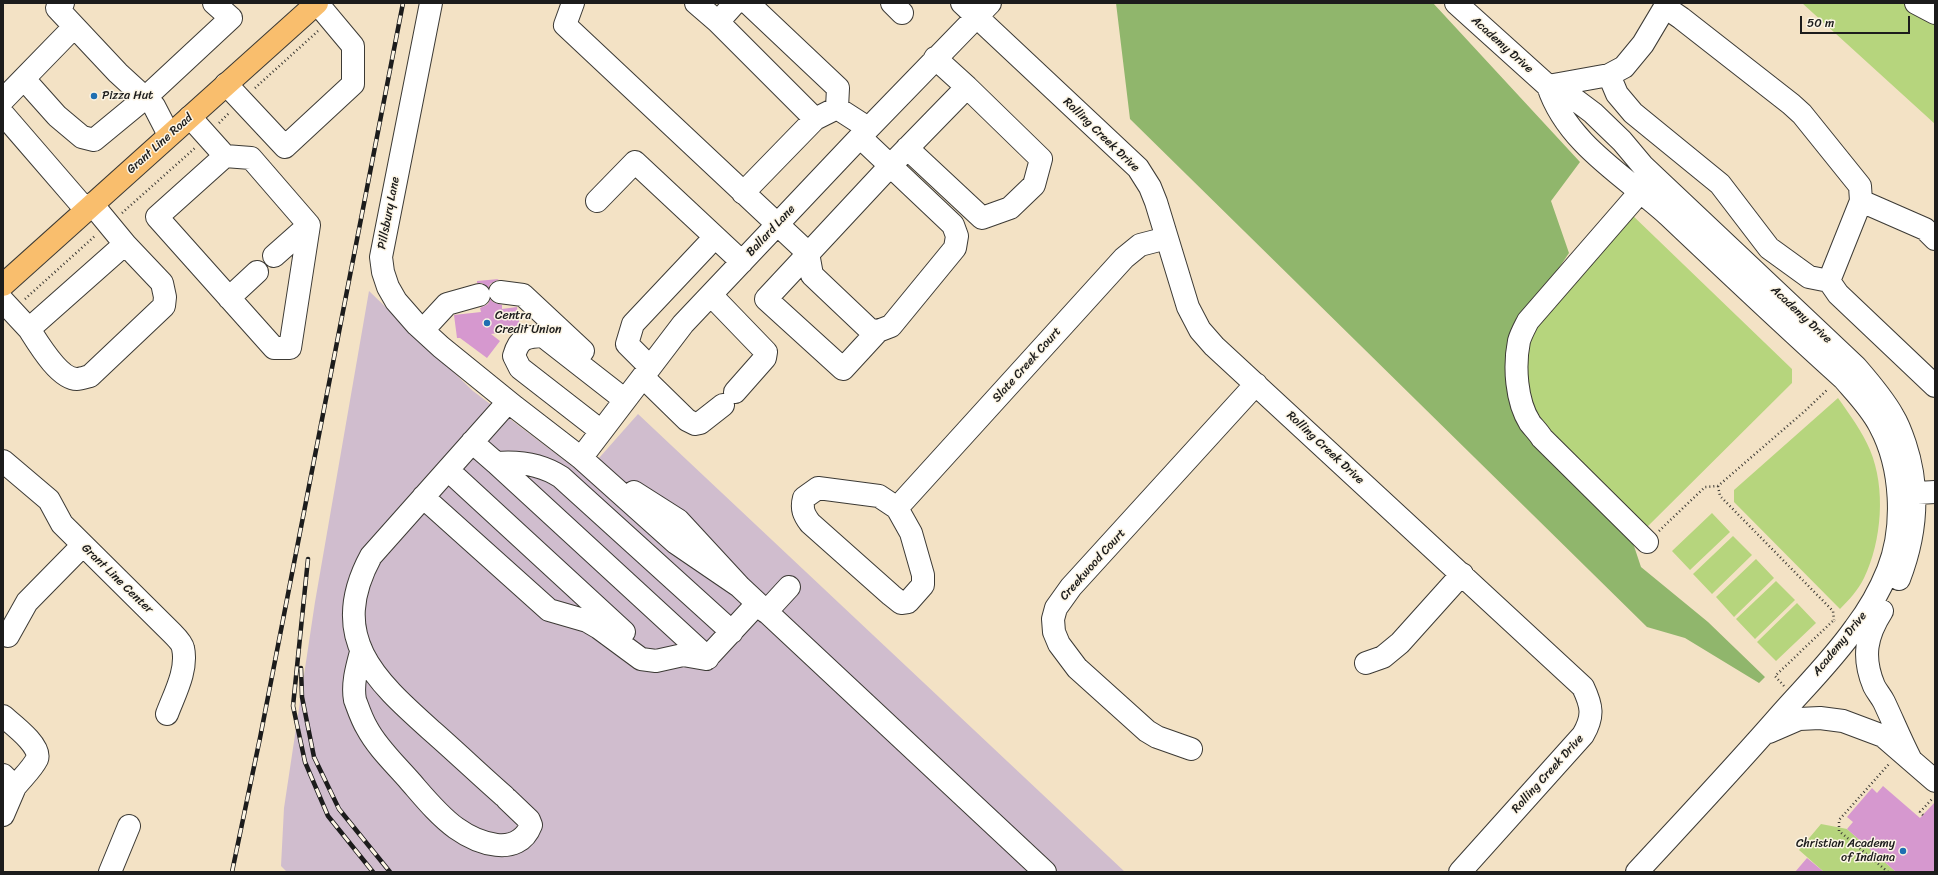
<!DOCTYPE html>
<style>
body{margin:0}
#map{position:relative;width:1938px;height:875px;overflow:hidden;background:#f3e2c5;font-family:Sriracha,sans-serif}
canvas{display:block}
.frame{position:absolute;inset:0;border:4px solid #1c1c1c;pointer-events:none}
.scale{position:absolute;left:1800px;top:16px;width:110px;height:18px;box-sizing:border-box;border:2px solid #1c1c1c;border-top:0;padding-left:5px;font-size:12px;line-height:14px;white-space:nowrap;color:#1c1c1c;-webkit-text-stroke:3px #fcf5e5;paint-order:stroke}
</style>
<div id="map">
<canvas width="1938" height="875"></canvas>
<div class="frame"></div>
<div class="scale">50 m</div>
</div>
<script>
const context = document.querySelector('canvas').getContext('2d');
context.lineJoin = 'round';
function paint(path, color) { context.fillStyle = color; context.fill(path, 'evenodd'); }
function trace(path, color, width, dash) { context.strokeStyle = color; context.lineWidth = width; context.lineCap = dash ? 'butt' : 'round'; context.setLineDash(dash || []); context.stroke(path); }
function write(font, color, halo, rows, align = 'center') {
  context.font = font + ' Sriracha,sans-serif'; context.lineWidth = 3; context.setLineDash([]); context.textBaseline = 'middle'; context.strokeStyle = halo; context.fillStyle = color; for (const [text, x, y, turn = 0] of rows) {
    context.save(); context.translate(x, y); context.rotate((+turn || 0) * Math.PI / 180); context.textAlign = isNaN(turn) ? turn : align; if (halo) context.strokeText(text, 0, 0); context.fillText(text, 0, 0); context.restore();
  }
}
paint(new Path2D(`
 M369,291L473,391L584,475L638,414L1125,872H287L281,866L284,808L315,602Z`), '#d0bdce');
paint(new Path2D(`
 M1802,3H1935V124Z
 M1629,212L1792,369V383L1643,531L1538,425L1522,364L1535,323Z
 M1838,398C1850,415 1862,431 1870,450C1886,488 1882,541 1864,578C1858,590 1849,600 1840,609L1734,502V490Z
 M1712,513L1730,532L1690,570L1672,551Z
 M1733,536L1752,555L1712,594L1693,574Z
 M1756,559L1774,578L1734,617L1716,597Z
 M1776,581L1795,600L1755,639L1736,619Z
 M1797,603L1816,623L1776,661L1757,642Z
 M1821,824L1847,829L1896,872H1824L1799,850Z`), '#b6d57d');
paint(new Path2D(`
 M1116,3H1433L1580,162L1551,201L1569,253L1511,339L1508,382L1630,534L1641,567L1708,622L1765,677L1759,683L1685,638L1647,627L1130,119Z`), '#90b66c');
paint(new Path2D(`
 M499,279L490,284L489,288L482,283H477V281Z
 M490,299L493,302L502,305V309L517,307L520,328L514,331L491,334L500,341L487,358L460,338H457L454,315L481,312L480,308L488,304Z
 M1883,786L1920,818L1935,802V872H1896L1847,829L1853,822L1847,817L1872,788L1877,793Z
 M1807,858L1824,872H1795Z`), '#d698cf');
const minor = new Path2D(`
 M63,3L57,8L118,73L154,106L169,135
 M431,3L381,257L383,272L388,287L396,301L417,325L441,347L515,407L581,458L676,543L739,586
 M573,3L565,25L808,253L812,275L870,330L878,331L891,326L955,248L957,236L953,225L860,137
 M696,3L718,22
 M735,3L718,22L815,119L837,108L868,128
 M748,3L838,88L837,108
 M892,3L902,13
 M962,3L1138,168L1150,187L1156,202L1188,307L1200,330L1214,346L1583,687C1592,706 1594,716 1583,735L1460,872
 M1456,3L1548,86L1573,98L1593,113L1622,141L1643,166L1856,367C1869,382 1883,398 1893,416C1898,424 1902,435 1905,444C1920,489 1916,535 1899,579
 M1916,3L1935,13
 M1609,75L1624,67L1643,44L1665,7
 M24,79L57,116L82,137L94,140L145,98L231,18L214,3
 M226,84L285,147L353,84V46L317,3
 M1548,86C1567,144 1625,176 1668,215C1726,270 1784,325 1843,378C1856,393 1871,408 1880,426C1902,467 1905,527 1888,570C1880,590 1868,611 1855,628C1834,658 1807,685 1782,713C1735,767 1686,819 1637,872
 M1548,86L1609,75L1617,94L1633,113L1720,184L1769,248L1809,277L1829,281L1861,201L1860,186L1802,114L1791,104L1681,18L1665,7L1666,3
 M3,100L74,27
 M3,114L86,210
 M190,117L225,156L157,217L274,348H290L309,225L251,158L225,156
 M907,148L982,218L1010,208L1034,185L1041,159L967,87
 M1640,192L1528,321C1525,327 1521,334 1519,341C1514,366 1516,401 1530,423C1534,428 1539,433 1542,438L1647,542
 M743,193L815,119
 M597,201L635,162L742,262
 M1861,201L1925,229L1935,239
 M274,256L309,225
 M1829,281L1838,294L1935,386
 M500,292L523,295L583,351
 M711,295L766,352L765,358L735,392
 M229,298L257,272
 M3,301L29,329L125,244L92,204
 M29,329C38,343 59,379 77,379C81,379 86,377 90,376L164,306L165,297L162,283L125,244
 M423,330L447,304L479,295
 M878,331L843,369L766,299L890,166L967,87L935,58
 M650,367L627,344L633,324L715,237
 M643,377L687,420L695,424L700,423L723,405
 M601,431L520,368L514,356C519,338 525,337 543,336L625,400
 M472,442L496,463C519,461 541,464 561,477L732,632
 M581,458L683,324L860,137L990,3
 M3,461L49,500L62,524L172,633C176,637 182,643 183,648C188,670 174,695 167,714
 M496,463L708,658
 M448,470L624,632
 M818,488L879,496L897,508L911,533L923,575V585L908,602L901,603L891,595L810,523C804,515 801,509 804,498Z
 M634,492L678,520L739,586L1045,872
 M1900,494L1935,492
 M423,497L549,610L587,621L599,628L641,659L656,661L683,655L706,659L757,604
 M897,508L1124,258L1140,245L1167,238
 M1882,611C1866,636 1862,657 1874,686C1877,692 1881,696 1884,702C1893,721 1901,741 1911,760
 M766,612L789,587
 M8,636L27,602L83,545
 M361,652C357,667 352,684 355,700C358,708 362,720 367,728C377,747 395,764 409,780C423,796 438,815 456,828C477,843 518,859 531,825L529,820L507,799
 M1366,663L1383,657L1400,643L1462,574
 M3,716C12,724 42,746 37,759C32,769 22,778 15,787
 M1769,732L1799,719L1820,718L1843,721L1883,736L1935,781
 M1191,749L1157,737L1147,731L1077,668L1059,644L1054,632L1053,619L1056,608L1071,587L1256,384
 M3,775L15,787L3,815
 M504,796C480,775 456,752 432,731C374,679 327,637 371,556L508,402
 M110,872L129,826`);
const major = new Path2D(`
 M3,285L317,3`);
trace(minor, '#3c3a35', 24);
trace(major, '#3c3a35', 24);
trace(new Path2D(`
 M255,88L318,31
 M219,123L230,112
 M122,213L195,148
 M25,299L96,235
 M1718,486L1720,496L1833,611L1834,620
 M1659,531L1705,487L1718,486L1806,410L1828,389
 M1784,686L1775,676L1834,620L1835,621
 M1923,815L1920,812L1933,798
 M1888,872L1839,831V820L1889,764`), '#3c3a35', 2.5, [1, 3]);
trace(minor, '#fff', 22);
trace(major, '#f9be6d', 22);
const rail = new Path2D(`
 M308,559L293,706L305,762L328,816L373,872
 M301,668L302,697L314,757L339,809L390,872
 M232,872L260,738L403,3`);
trace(rail, '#1c1c1c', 4.5);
trace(rail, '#fcf5e5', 3, [9]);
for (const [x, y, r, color] of [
 [94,96,4,"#1f6fb2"],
 [487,323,4,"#1f6fb2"],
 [1903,851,4,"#1f6fb2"]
]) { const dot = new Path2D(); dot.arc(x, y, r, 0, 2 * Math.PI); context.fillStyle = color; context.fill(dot); trace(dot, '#fcf5e5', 1.5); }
write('12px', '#1c1c1c', '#fcf5e5', [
 ["Academy Drive",1502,45,42],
 ["Rolling Creek Drive",1101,135,44],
 ["Grant Line Road",160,144,-42],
 ["Pillsbury Lane",389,213,-79],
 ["Ballard Lane",771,231,-47],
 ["Academy Drive",1801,315,43],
 ["Slate Creek Court",1027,365,-48],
 ["Rolling Creek Drive",1325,448,43],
 ["Creekwood Court",1093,565,-48],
 ["Grant Line Center",117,579,44],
 ["Academy Drive",1840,644,-51],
 ["Rolling Creek Drive",1548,774,-48]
]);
write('12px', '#1c1c1c', '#fcf5e5', [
 ["Pizza Hut",102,96],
 ["Centra",495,316],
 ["Credit Union",495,330],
 ["Christian Academy",1895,844,"right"],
 ["of Indiana",1895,858,"right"]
], 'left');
</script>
